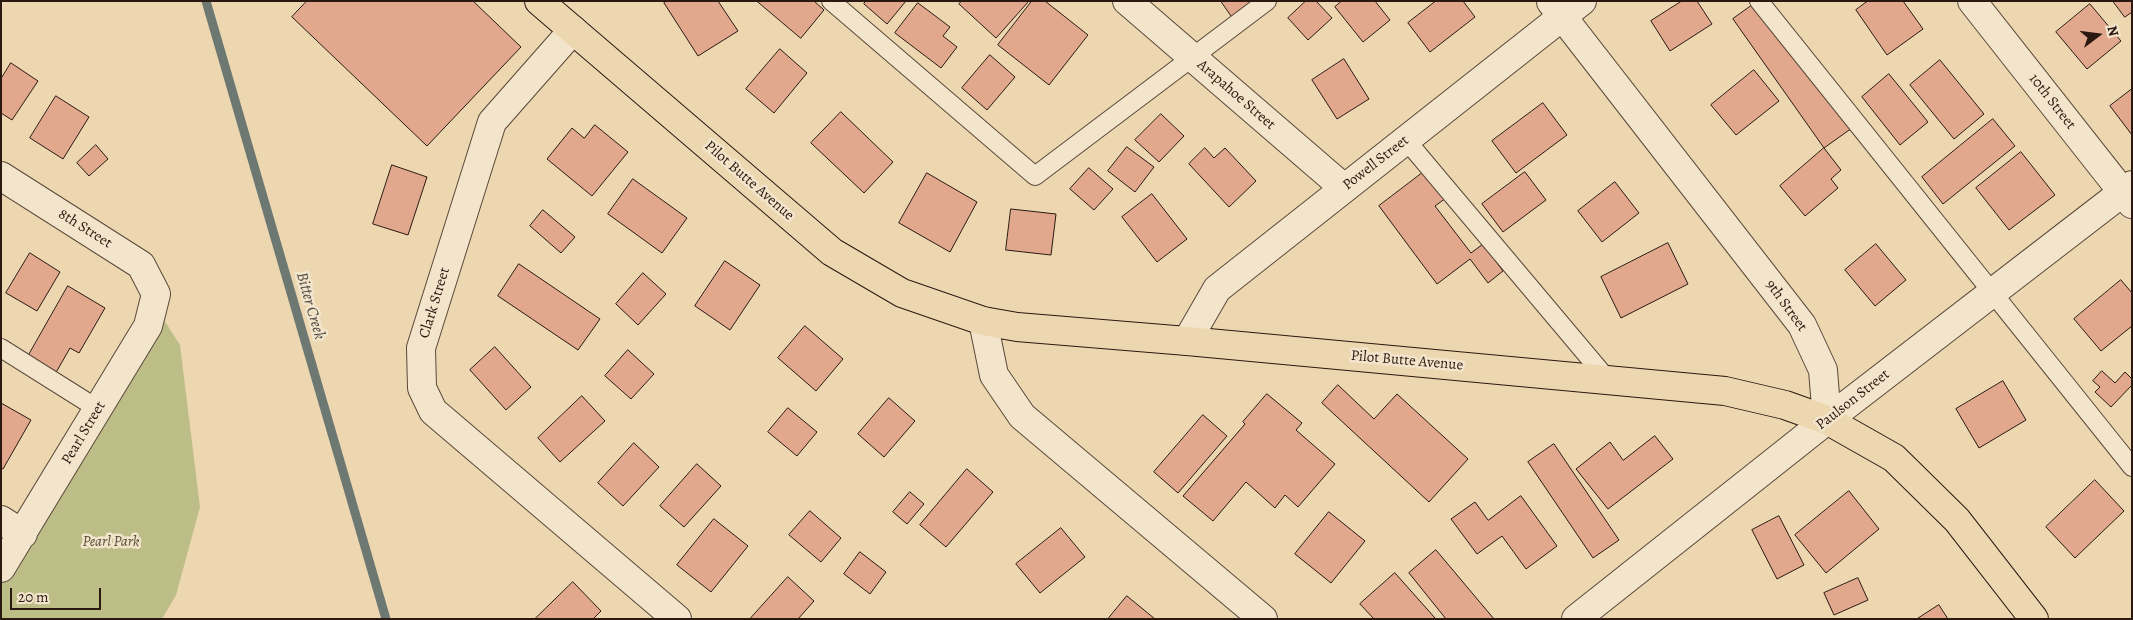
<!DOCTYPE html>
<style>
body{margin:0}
#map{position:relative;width:2133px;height:620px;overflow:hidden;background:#ecd7b1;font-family:Alegreya,serif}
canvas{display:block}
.frame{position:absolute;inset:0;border:2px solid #2b1911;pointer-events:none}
.north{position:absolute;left:2073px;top:10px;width:50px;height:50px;-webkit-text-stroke:4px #f3e5cc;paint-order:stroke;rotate:75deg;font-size:14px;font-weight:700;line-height:20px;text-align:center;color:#2b1911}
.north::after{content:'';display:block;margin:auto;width:18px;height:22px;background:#2b1911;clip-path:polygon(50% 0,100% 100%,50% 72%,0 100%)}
.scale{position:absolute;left:10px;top:588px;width:91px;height:22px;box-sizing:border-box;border:2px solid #2b1911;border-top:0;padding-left:6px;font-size:15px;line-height:18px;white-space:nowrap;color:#2b1911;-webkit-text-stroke:4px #f3e5cc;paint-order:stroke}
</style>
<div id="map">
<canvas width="2133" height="620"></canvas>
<div class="frame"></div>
<div class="north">N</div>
<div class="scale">20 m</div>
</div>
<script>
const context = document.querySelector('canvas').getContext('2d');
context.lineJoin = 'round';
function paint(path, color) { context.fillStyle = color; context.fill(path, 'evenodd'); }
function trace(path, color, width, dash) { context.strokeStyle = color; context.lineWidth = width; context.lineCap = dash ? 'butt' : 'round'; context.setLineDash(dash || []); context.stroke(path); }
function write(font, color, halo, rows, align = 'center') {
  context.font = font + ' Alegreya,serif'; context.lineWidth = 5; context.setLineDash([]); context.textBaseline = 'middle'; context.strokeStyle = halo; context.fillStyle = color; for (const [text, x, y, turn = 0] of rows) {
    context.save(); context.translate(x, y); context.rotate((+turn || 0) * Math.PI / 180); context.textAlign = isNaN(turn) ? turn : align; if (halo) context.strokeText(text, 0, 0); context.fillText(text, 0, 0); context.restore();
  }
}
paint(new Path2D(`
 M162,317L180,345L200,507L176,595L162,619H1V575Z`), '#bdbd88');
trace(new Path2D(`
 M206,1L386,619`), '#6e7872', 9);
const building = new Path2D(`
 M307,1H473L521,47L427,146L292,17Z
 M667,1H718L738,31L698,56L664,3Z
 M757,1H814L824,10L801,38Z
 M866,1H906L887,24L864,4Z
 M962,1H1029L996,38L959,4Z
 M1032,1H1045L1088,35L1049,85L998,45Z
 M1221,1H1271L1237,24Z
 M1306,1H1316L1332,18L1308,40L1288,18Z
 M1342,1H1375L1390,20L1363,42L1335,7Z
 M1436,1H1463L1475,17L1430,52L1408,23Z
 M1682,1H1697L1712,24L1670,51L1651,21Z
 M1758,1L1852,128L1824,148L1733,19Z
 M1868,1H1903L1923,29L1887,55L1856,10Z
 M2113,1H2132V12L2125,17Z
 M918,3L950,27L943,36L957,47L941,68L895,33Z
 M2090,4L2121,41L2087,69L2056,32Z
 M780,49L807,73L774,113L746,89Z
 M990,55L1015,77L987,110L962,88Z
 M1344,59L1369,99L1337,119L1312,80Z
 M1940,60L1984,114L1954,139L1910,85Z
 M11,63L38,81L12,120L1,113V79Z
 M1754,70L1779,101L1736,135L1711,105Z
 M1889,74L1928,122L1900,145L1862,97Z
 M2132,89V135L2110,106Z
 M56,96L89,117L63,159L30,138Z
 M1543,103L1567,135L1516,173L1492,141Z
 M841,112L893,162L864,193L811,143Z
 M1161,114L1184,136L1159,162L1135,140Z
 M1993,119L2015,146L1943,204L1922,177Z
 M595,125L628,152L592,196L547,159L572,128L584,138Z
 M96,145L108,159L89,176L77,163Z
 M1127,147L1154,167L1135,192L1108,171Z
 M1205,148L1214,158L1225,148L1256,181L1229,207L1189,164Z
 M1824,148L1841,170L1831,179L1838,188L1805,216L1780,186Z
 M2021,152L2055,195L2009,230L1976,188Z
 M392,165L427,177L408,235L373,224Z
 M1089,168L1113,189L1094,210L1070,189Z
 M1425,171L1446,198L1435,206L1471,253L1483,244L1503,271L1488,283L1470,259L1437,284L1379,206Z
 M1525,172L1546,200L1503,232L1482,204Z
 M927,173L977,202L950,252L899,223Z
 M633,179L687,218L662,253L608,214Z
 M1615,182L1639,213L1602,242L1578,211Z
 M1152,194L1187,239L1157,262L1122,217Z
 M1011,209L1056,214L1051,255L1006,250Z
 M543,210L575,237L561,253L530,226Z
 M1668,243L1688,284L1621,318L1601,277Z
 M1876,244L1906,280L1875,306L1845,270Z
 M30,253L60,272L37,311L6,293Z
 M725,261L760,285L730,330L695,306Z
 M519,264L600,319L578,350L498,296Z
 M643,273L666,294L638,325L616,304Z
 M2121,280L2132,293V326L2101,351L2074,319Z
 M68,286L105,308L79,353L70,348L54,376L26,360Z
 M805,326L843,359L816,391L778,358Z
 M495,347L531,387L506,410L470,370Z
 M628,350L654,374L631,399L605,376Z
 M2102,371L2115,383L2125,372L2132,379V385L2111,407L2095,392L2100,387L2093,381Z
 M2003,381L2026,420L1979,448L1956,409Z
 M1338,385L1374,419L1397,394L1468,459L1429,502L1322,403Z
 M1267,394L1302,423L1296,430L1335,464L1298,507L1285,495L1275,508L1246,482L1213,521L1183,496L1245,424L1243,422Z
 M582,396L605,421L560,462L538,438Z
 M889,398L915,421L884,457L858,434Z
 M1,403L31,420L3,469L1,468Z
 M788,408L817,432L797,456L768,432Z
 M1203,415L1227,436L1178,493L1154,472Z
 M1655,436L1673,459L1608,509L1576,469L1610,442L1623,460Z
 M634,443L659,467L623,506L598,483Z
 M1554,444L1619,540L1593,558L1528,462Z
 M697,464L721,486L684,527L660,506Z
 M967,469L993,492L946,547L920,525Z
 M2095,480L2124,511L2075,558L2046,527Z
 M1849,491L1879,529L1826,573L1795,535Z
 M910,492L924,504L907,524L893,512Z
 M1521,496L1557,546L1526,569L1502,536L1477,554L1451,519L1475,502L1488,520Z
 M810,511L841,538L821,562L789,535Z
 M1329,512L1365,541L1331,583L1295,554Z
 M1779,516L1804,565L1777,579L1752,530Z
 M714,519L748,546L711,592L677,565Z
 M1061,528L1085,557L1040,593L1016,564Z
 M1436,550L1494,619H1446L1409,573Z
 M860,552L886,572L870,594L844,574Z
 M1395,573L1435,618L1433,619H1374L1360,604Z
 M788,577L814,601L798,619H750Z
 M1858,578L1868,600L1834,615L1824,593Z
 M573,582L601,611L593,619H535Z
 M1127,596L1155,619H1108Z
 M1939,605L1948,619H1917Z`);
paint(building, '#e1a88d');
trace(building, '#2b1911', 1);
const service = new Path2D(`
 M831,1L1035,176L1267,1
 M1759,1L2132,467
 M1406,140L1608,380
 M1,348L98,409`);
const minor = new Path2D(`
 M1127,1L1344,188
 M1972,1L2132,204
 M1551,2L1802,325L1823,370L1827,420
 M573,30L492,122L421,348L422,388L433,411L677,619
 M1,176L141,265L156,294L148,326L1,568
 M983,321L994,375L1022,416L1263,619
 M1187,341L1217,289L1582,1
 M1,520L23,534
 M1576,619L1827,420L2132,185`);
const primary = new Path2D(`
 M539,1L832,252L902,293L983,321L1017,327L1187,341L1725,391L1785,405L1827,420L1894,458L1957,520L2034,619`);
trace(service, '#5b4839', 20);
trace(minor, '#5b4839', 30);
trace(primary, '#2b1911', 30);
trace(service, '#f3e5cc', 18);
trace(minor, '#f3e5cc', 28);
trace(primary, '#ecd7b1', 28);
write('15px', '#2b1911', '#f3e5cc', [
 ["Arapahoe Street",1236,95,41],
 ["10th Street",2052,102,52],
 ["Powell Street",1376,163,-38],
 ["Pilot Butte Avenue",749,181,41],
 ["8th Street",85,229,32],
 ["Clark Street",435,303,-73],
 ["9th Street",1786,306,54],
 ["Pilot Butte Avenue",1407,361,5],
 ["Paulson Street",1853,400,-38],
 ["Pearl Street",84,433,-59]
]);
write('italic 15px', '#574a35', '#f3e5cc', [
 ["Pearl Park",111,542]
]);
write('italic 16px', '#4c4941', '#f3e5cc', [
 ["Bitter Creek",310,306,74]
]);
</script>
